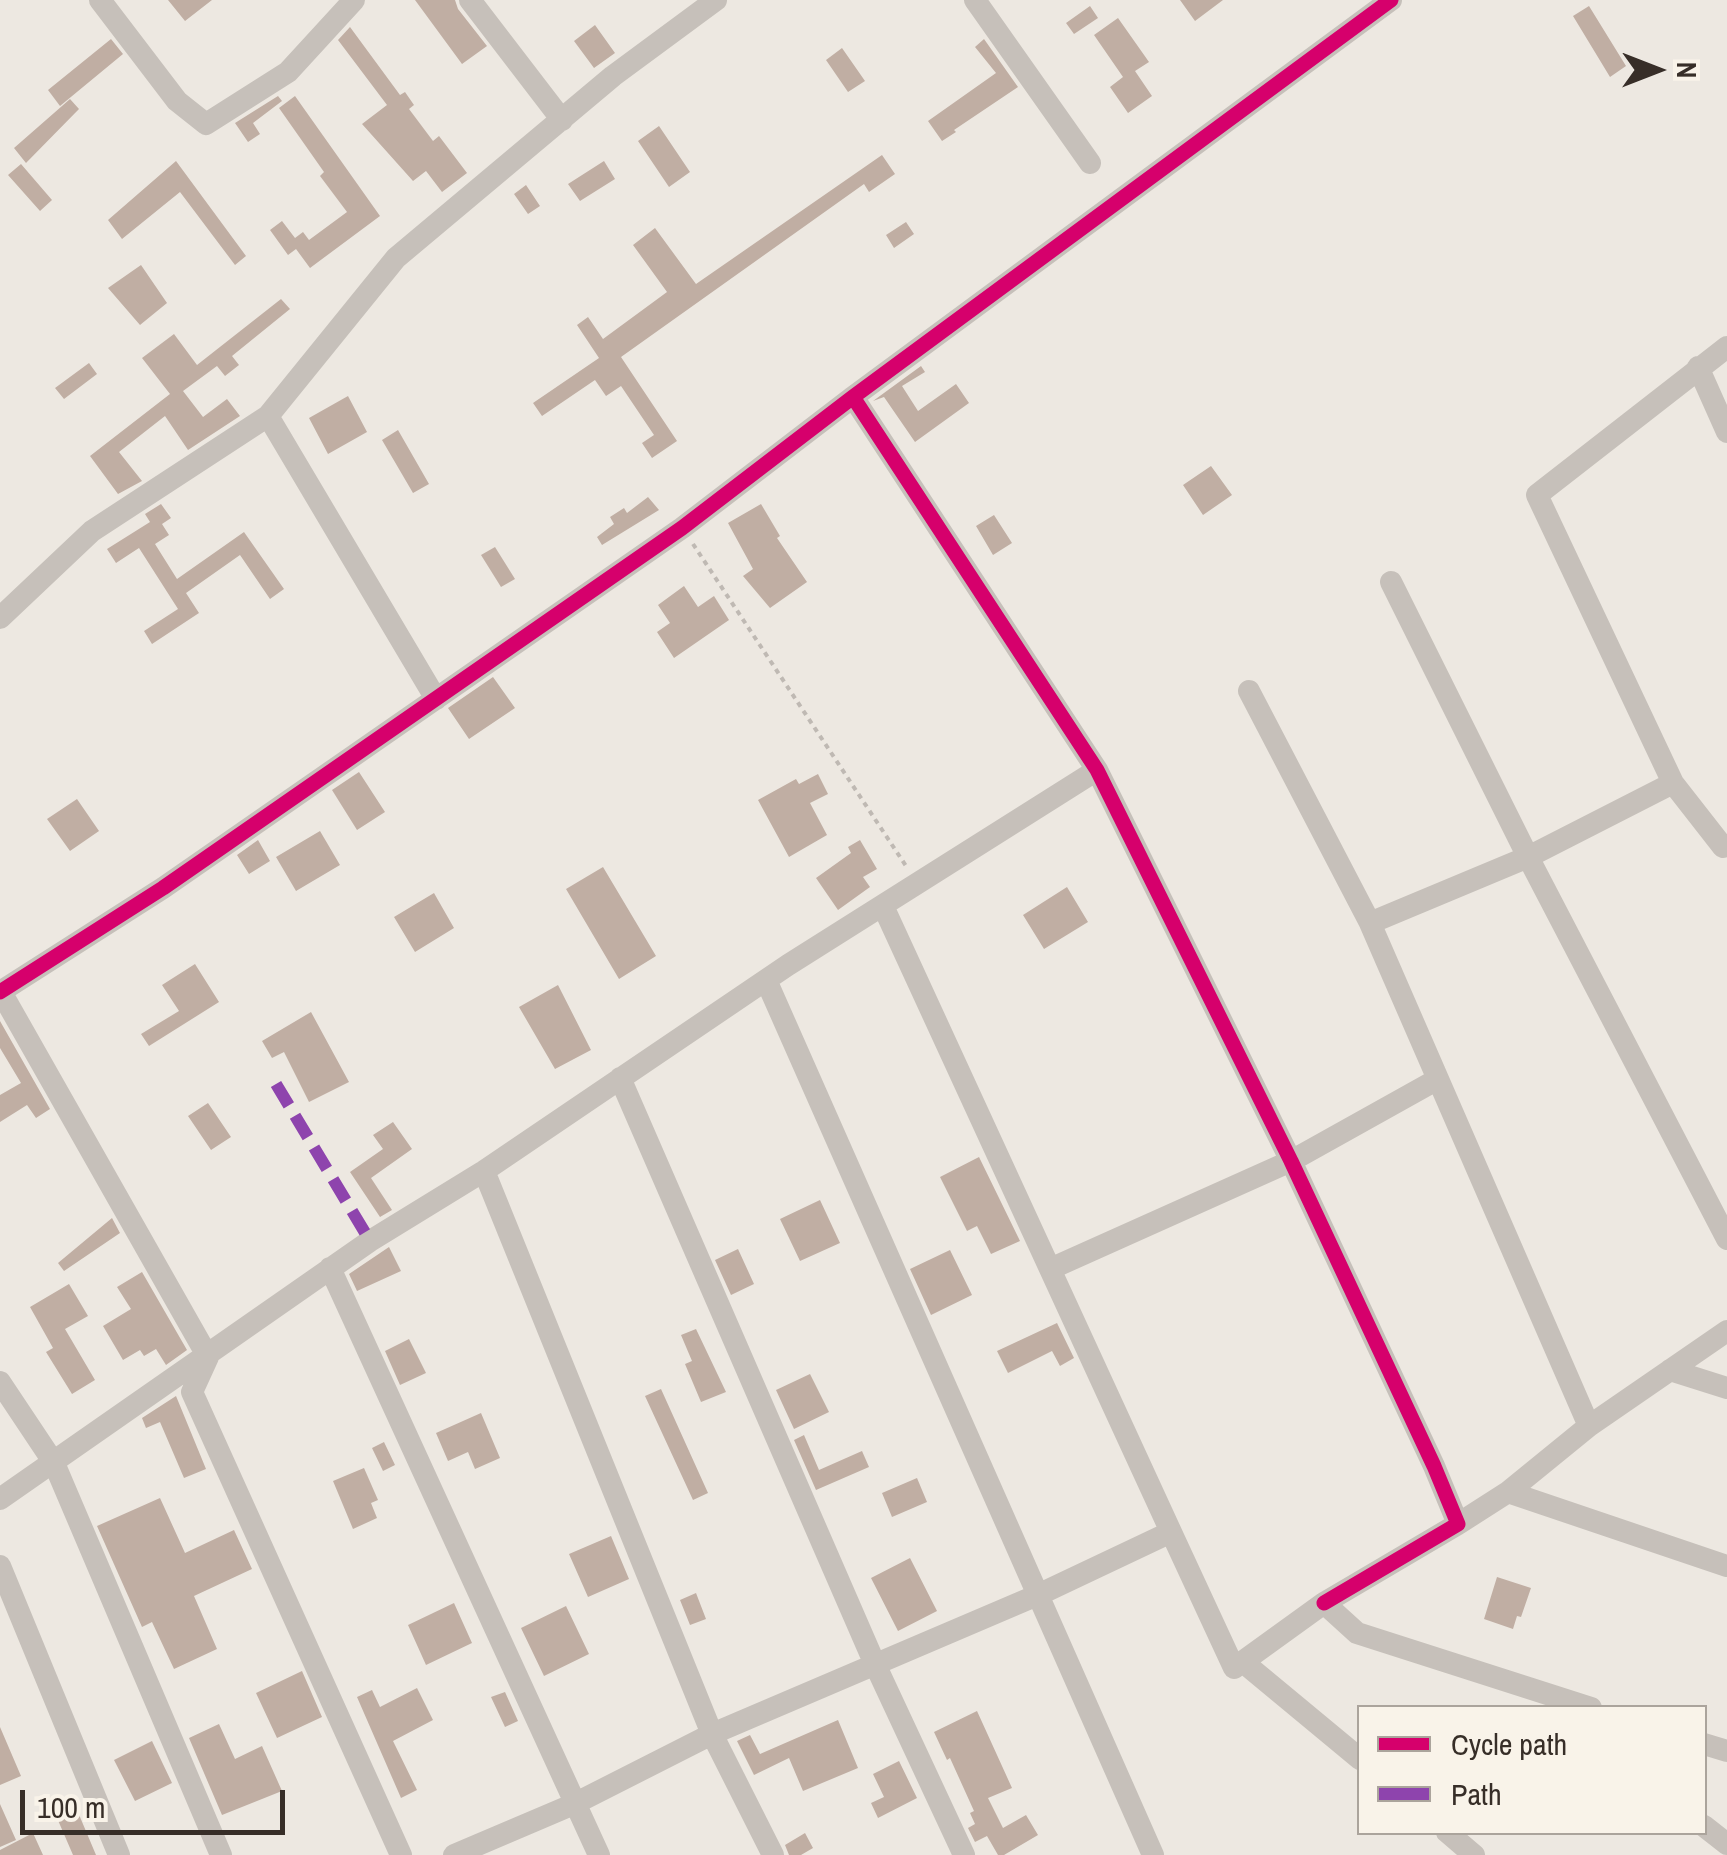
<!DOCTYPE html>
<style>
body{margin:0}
#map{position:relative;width:1727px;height:1855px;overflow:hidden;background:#ede8e1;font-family:"Archivo Narrow",sans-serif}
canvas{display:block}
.legend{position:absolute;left:1357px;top:1705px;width:350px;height:130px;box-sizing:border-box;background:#f9f3e9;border:2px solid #aba49c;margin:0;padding:12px 18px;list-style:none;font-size:30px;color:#372e28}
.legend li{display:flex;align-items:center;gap:20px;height:50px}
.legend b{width:50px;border:2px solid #aba49c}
.north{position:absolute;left:1607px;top:20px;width:100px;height:100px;-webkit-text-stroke:8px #f9f3e9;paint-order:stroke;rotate:90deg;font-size:28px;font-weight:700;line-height:40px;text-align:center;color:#372e28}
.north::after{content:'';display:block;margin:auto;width:35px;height:45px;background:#372e28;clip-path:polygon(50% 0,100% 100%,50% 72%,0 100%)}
.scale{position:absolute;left:20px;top:1790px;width:265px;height:45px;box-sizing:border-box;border:5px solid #372e28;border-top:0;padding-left:12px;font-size:30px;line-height:35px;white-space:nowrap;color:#372e28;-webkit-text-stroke:8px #f9f3e9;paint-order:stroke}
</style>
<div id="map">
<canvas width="1727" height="1855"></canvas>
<ul class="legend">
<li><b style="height:12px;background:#d6006c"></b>Cycle path</li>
<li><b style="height:12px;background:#8e44ad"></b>Path</li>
</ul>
<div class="north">N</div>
<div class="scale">100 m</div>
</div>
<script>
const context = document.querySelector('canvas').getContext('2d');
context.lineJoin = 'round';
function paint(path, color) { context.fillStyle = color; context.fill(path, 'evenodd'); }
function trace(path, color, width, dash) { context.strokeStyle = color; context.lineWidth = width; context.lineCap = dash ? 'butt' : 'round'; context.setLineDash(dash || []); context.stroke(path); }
paint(new Path2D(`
 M168,0H212L185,21Z
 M415,0H455L458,9L487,46L462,64Z
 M1180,0H1223L1195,21Z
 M1090,6L1098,18L1074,34L1066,23Z
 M1589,6L1626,66L1610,77L1573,16Z
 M1118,18L1149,62L1135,71L1152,96L1128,113L1110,87L1123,77L1094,35Z
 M595,25L615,53L594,68L574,41Z
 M350,27L400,95L405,92L414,105L409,109L433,141L439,136L467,173L442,192L426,171L413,181L362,124L387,105L338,40Z
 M111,39L123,54L60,106L48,90Z
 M984,39L1018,87L954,130L956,132L942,141L928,121L996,73L975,47Z
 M842,48L865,81L848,92L826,60Z
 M278,96L282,101L253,123L260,134L248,142L235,123Z
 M295,96L380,216L310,268L296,249L288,255L270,230L282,221L295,238L303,232L309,240L347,212L320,176L324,172L279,108Z
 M70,99L79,109L26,163L14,148Z
 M659,126L690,172L669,187L638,141Z
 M882,155L895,174L869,192L864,184L621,357L677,441L652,458L642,443L654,435L621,386L606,396L595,380L542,416L533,403L599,358L577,325L588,317L603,339L667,292L633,245L655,228L696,284Z
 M176,161L246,256L235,265L180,192L122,239L108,220Z
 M604,161L615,179L580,201L568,184Z
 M21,164L52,200L40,211L8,175Z
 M526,185L540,206L528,214L514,194Z
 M906,222L914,234L894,248L886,235Z
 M141,265L167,303L140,325L108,288Z
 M281,299L290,309L232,356L239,365L225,376L217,366L183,391L203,417L227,399L240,416L188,450L165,416L119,452L142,481L118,494L90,456L170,394L142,358L174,334L197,365Z
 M89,363L97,374L64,399L55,388Z
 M921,366L925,372L902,386L918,411L956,384L969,403L915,442L884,397L873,401Z
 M348,396L367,432L328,454L309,418Z
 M398,430L429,484L413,493L382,440Z
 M1211,466L1232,495L1203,515L1183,485Z
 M648,497L659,510L602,545L597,537L614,524L610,517L624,508L627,513Z
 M161,504L171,518L162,524L169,535L155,544L177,579L244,532L284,589L270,599L240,555L186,593L199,613L152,644L144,631L178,609L139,548L116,563L107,549L150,522L145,514Z
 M761,504L780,536L777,538L807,582L770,608L743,576L753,569L728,523Z
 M994,515L1012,543L993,555L976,526Z
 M495,547L515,579L501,587L481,555Z
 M684,586L698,607L714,596L729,620L674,658L657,632L670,623L658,605Z
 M493,677L515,708L469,739L448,708Z
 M359,772L385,812L357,830L332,790Z
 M818,774L828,794L810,803L827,835L789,857L758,800L796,779L799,784Z
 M77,799L99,831L70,851L47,819Z
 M320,831L340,865L296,891L276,857Z
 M258,840L270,861L249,874L237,855Z
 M860,840L877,869L863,877L870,887L838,910L816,878L851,853L848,847Z
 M603,867L656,956L619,979L566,889Z
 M1067,887L1088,922L1044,949L1023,915Z
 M434,893L454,928L415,952L394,917Z
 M195,964L219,1002L149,1046L141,1034L179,1011L162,985Z
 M558,985L591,1050L555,1069L519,1007Z
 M311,1012L349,1082L309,1102L284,1052L272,1058L262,1041Z
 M0,1021L50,1109L36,1118L27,1105L0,1122V1095L21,1083L0,1048Z
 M208,1103L231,1137L211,1150L188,1116Z
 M393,1122L412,1149L371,1178L392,1210L380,1217L350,1172L383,1149L373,1135Z
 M979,1157L1020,1241L991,1254L977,1226L967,1231L940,1177Z
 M820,1200L840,1243L800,1261L780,1219Z
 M112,1218L120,1233L64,1271L58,1263Z
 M389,1247L401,1271L357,1291L349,1274Z
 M738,1249L754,1284L731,1295L715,1260Z
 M950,1250L972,1295L931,1315L910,1269Z
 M142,1272L187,1350L166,1365L156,1349L144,1356L140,1350L123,1360L103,1326L131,1309L117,1287Z
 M69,1284L88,1316L65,1329L95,1380L72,1394L46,1352L53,1348L30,1307Z
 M1057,1323L1074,1358L1060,1366L1052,1351L1008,1373L997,1351Z
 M696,1329L726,1392L701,1402L685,1364L692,1361L681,1335Z
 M409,1339L426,1373L400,1385L385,1351Z
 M810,1374L829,1412L794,1429L776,1390Z
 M661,1389L708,1493L693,1500L645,1396Z
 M176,1396L206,1469L184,1478L160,1422L146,1428L142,1418Z
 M481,1413L500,1458L475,1469L468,1452L448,1461L436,1433Z
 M804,1435L819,1470L862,1451L869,1467L816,1490L794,1440Z
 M384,1442L395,1465L383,1471L372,1448Z
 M364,1468L378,1500L371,1503L377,1518L353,1529L333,1481Z
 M917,1478L927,1502L892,1517L882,1493Z
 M160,1498L185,1553L234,1530L252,1569L194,1596L217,1649L174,1669L152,1622L142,1627L97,1526Z
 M611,1536L629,1579L588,1597L569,1554Z
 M910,1558L937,1611L898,1631L871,1578Z
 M1497,1577L1531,1588L1521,1617L1517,1616L1513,1629L1484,1619Z
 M696,1593L706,1619L690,1625L680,1600Z
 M454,1603L472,1643L426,1665L408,1625Z
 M566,1606L589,1654L544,1676L521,1628Z
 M302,1671L322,1717L277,1738L256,1693Z
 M417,1688L433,1720L393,1741L417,1790L401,1798L357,1697L372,1690L380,1707Z
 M505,1692L518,1721L505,1727L491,1697Z
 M977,1711L1012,1788L988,1798L1003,1828L1026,1815L1038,1835L1004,1855H998L987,1836L975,1842L968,1828L975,1824L970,1813L974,1811L950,1758L947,1760L934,1732Z
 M838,1720L858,1768L803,1791L789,1758L754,1775L737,1741L750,1735L760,1754Z
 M219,1724L235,1759L262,1746L282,1791L222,1815L189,1738Z
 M0,1727L21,1776L0,1785Z
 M152,1741L172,1783L135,1801L114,1760Z
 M899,1761L917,1798L878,1818L871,1803L884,1797L873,1774Z
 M72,1803L80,1817L96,1855H73L54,1811Z
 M0,1804L16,1840L0,1847Z
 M33,1833L43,1855H0V1850Z
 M805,1833L813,1848L801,1855H789L785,1845Z`), '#c0aea3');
trace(new Path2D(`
 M693,544L906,866`), '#bfb9b3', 4, [5, 5]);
trace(new Path2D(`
 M100,0L177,101L206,124L288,72L354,0
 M470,0L562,120
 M975,0L1090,163
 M1698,367L1727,432
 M853,397L1097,770L1291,1161L1434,1466L1458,1524L1324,1603
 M268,416L436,699
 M1391,582L1528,857L1727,1239
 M0,618L92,531L268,416L396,258L613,76L716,0
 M1249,691L1370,923L1589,1426
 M1673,783L1537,495L1727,347
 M883,906L1171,1532
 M1370,923L1528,857L1673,783L1723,847L1727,845
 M766,980L1153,1855
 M0,992L163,888L682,528L853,397L1391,0
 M1,992L208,1357L192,1392L401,1855
 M620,1078L874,1662L964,1855
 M484,1171L712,1734L773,1855
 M330,1268L599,1855
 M1050,1269L1291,1161L1438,1079
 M1670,1370L1727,1388
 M0,1382L54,1463L221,1855
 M1508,1492L1727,1566
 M0,1499L370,1241L484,1171L788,965L1097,770
 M1458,1524L1508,1492L1589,1426L1727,1331
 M0,1566L119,1855
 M1243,1662L1360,1759
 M1704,1744L1727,1751
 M1704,1826L1727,1844
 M1447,1832L1474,1855
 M454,1855L574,1804L712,1734L1040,1594L1171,1532L1234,1668L1324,1603L1357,1633L1591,1708`), '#c6c0ba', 22);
trace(new Path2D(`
 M276,1084L370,1241`), '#8e44ad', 12, [25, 12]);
trace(new Path2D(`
 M853,397L1097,770L1291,1161L1434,1466L1458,1524L1324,1603
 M0,992L163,888L682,528L853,397L1391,0`), '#d6006c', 15);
</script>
